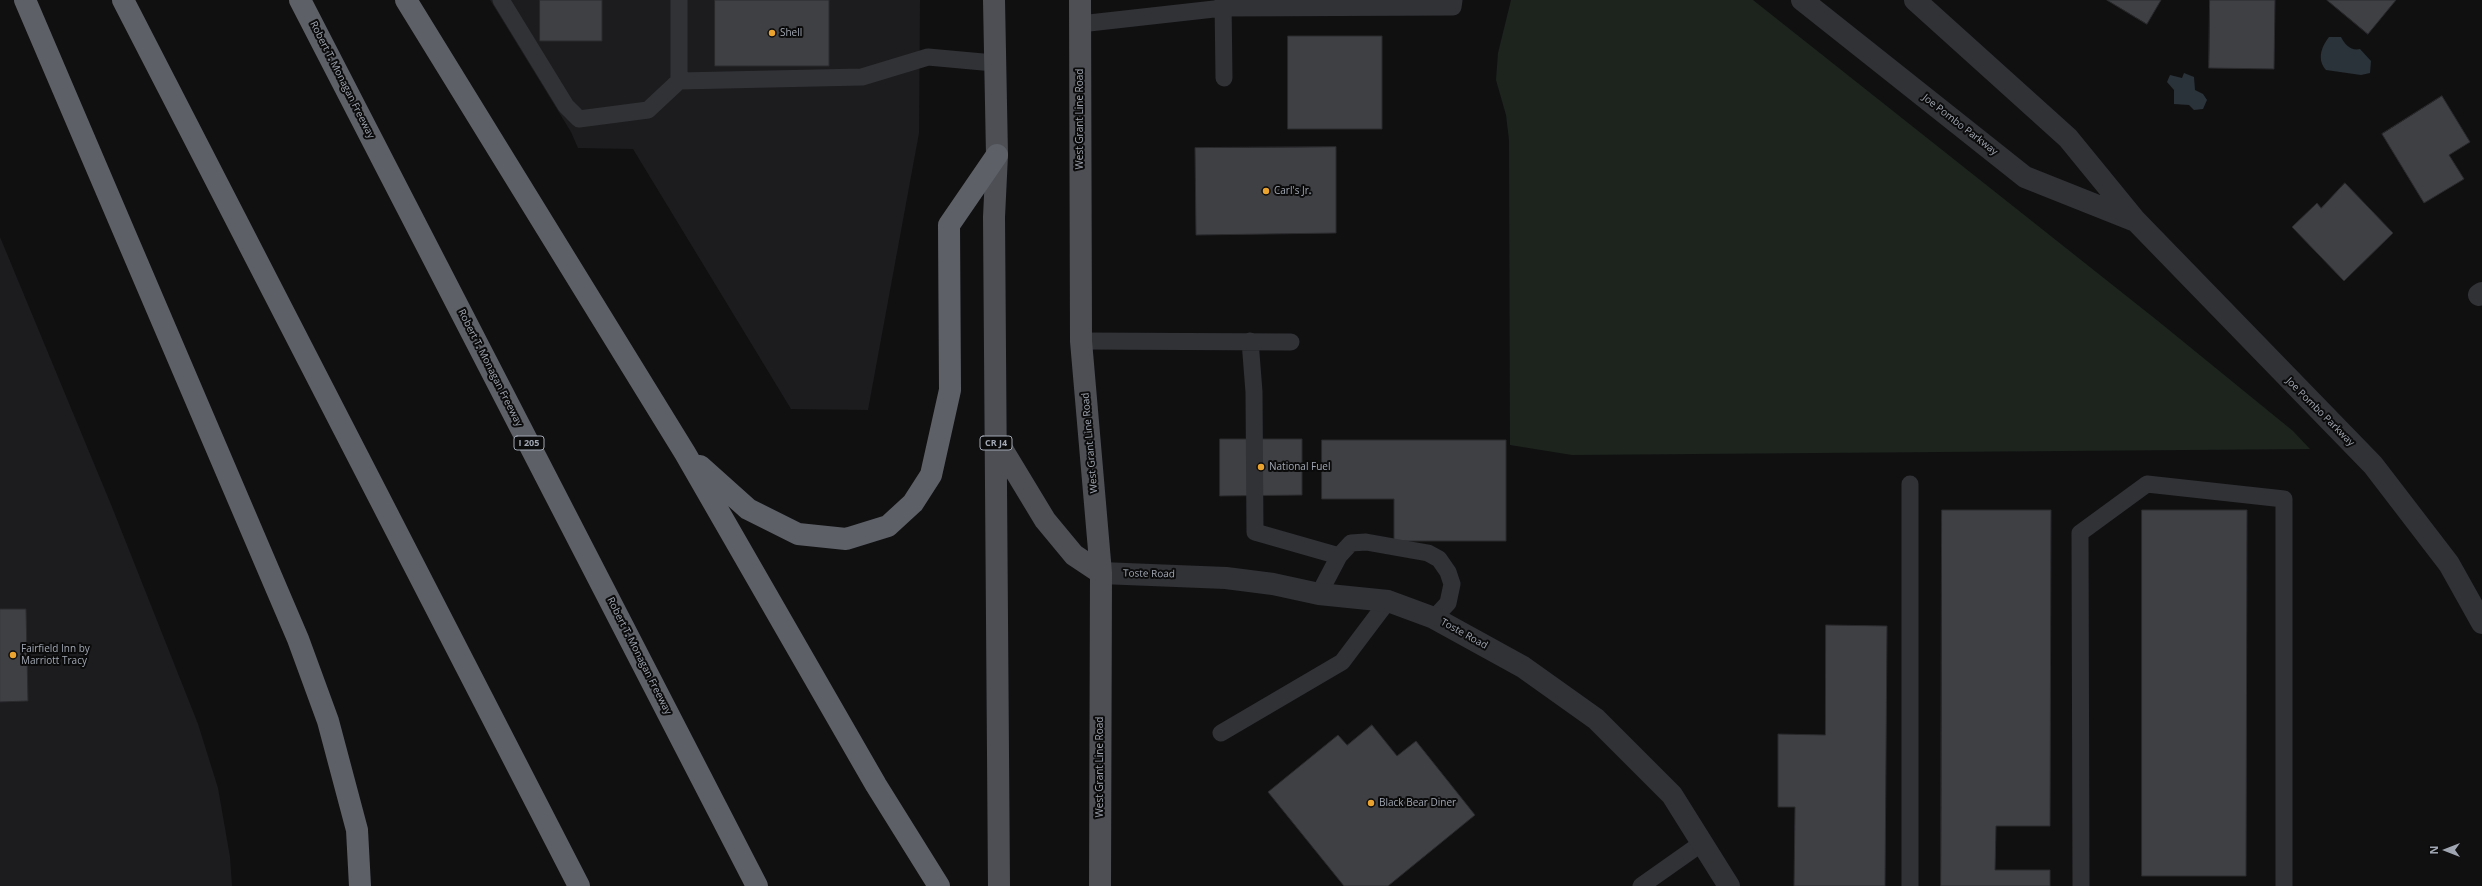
<!DOCTYPE html>
<style>
body{margin:0}
#map{position:relative;width:2482px;height:886px;overflow:hidden;background:#101011;font-family:"Open Sans",sans-serif}
canvas{display:block}
.north{position:absolute;left:2426px;top:830px;width:40px;height:40px;-webkit-text-stroke:3px #0b0b0c;paint-order:stroke;rotate:270deg;font-size:11px;font-weight:700;line-height:16px;text-align:center;color:#a1a7b2}
.north::after{content:'';display:block;margin:auto;width:14px;height:18px;background:#a1a7b2;clip-path:polygon(50% 0,100% 100%,50% 72%,0 100%)}
</style>
<div id="map">
<canvas width="2482" height="886"></canvas>
<div class="north">N</div>
</div>
<script>
const context = document.querySelector('canvas').getContext('2d');
context.lineJoin = 'round';
function paint(path, color) { context.fillStyle = color; context.fill(path, 'evenodd'); }
function trace(path, color, width, dash) { context.strokeStyle = color; context.lineWidth = width; context.lineCap = dash ? 'butt' : 'round'; context.setLineDash(dash || []); context.stroke(path); }
function write(font, color, halo, rows, align = 'center') {
  context.font = font + ' "Open Sans",sans-serif'; context.lineWidth = 4; context.setLineDash([]); context.textBaseline = 'middle'; context.strokeStyle = halo; context.fillStyle = color; for (const [text, x, y, turn = 0] of rows) {
    context.save(); context.translate(x, y); context.rotate((+turn || 0) * Math.PI / 180); context.textAlign = isNaN(turn) ? turn : align; if (halo) context.strokeText(text, 0, 0); context.fillText(text, 0, 0); context.restore();
  }
}
paint(new Path2D(`
 M490,0H920L919,133L868,410L791,409L633,149L578,148L571,132Z
 M0,237L112,507L198,724L218,788L230,857L232,886H0Z`), '#1c1c1e');
paint(new Path2D(`
 M1511,0H1753L2158,321L2293,431L2310,449L1572,455L1510,445L1509,140L1506,115L1496,80L1498,53Z`), '#1c241d');
paint(new Path2D(`
 M2329,37H2341C2345,45 2351,51 2360,49L2371,61L2370,73L2361,75L2326,70C2317,60 2321,47 2329,37Z
 M2184,73L2194,77L2195,90L2203,94L2207,100L2203,109L2194,110L2189,105L2174,104V90L2167,82L2170,75L2182,78Z`), '#2a3339');
const building = new Path2D(`
 M540,0H602V41H540Z
 M715,0H829V66H715Z
 M2107,0H2161L2147,24Z
 M2210,0H2275L2274,69L2209,68Z
 M2327,0H2396L2368,34Z
 M1288,36H1382V129H1288Z
 M2442,96L2470,142L2449,155L2464,179L2424,203L2382,134Z
 M1336,147V233L1196,235L1195,148Z
 M2345,183L2393,233L2344,281L2292,227L2317,203L2321,208Z
 M1220,439H1302V495L1220,496Z
 M1322,440H1506V541H1394V499H1322Z
 M1942,510H2051L2050,826H1996L1995,870H2050V886H1941Z
 M2142,510H2247L2246,876H2142Z
 M0,609H26L28,701L0,702Z
 M1826,625L1887,626L1885,886H1794L1795,807H1778V734L1825,735Z
 M1372,725L1397,756L1416,741L1475,815L1388,886H1344L1268,792L1338,735L1347,745Z`);
paint(building, '#3f4044');
trace(building, '#2a2a2d', 1);
trace(new Path2D(`
 M501,0L566,106L579,119L648,110L679,81
 M679,0V81L862,77L928,57L994,63
 M1223,0L1224,78
 M1080,24L1223,8L1453,7L1454,0
 M1081,341L1291,342
 M1250,341L1254,392L1255,532L1339,556
 M1910,484V886
 M1319,594L1339,556L1351,543L1366,542L1411,550L1428,553L1439,559L1448,572L1452,584L1448,603L1434,618
 M1221,733L1342,662L1388,601
 M1641,886L1702,843
 M2081,886L2080,533L2147,484L2284,499V886`), '#313236', 17);
trace(new Path2D(`
 M1802,0L2025,177L2133,220
 M1915,0L2068,138L2135,220L2373,465L2449,564L2482,623
 M2479,295L2482,293
 M1101,573L1226,578L1273,584L1319,594L1388,601L1434,618L1523,667L1596,719L1672,795L1729,886`), '#313236', 22);
trace(new Path2D(`
 M994,0L997,155L994,217L999,886
 M1080,0L1081,341L1101,573L1100,886
 M996,439L1045,520L1074,555L1101,573`), '#4d4f55', 22);
trace(new Path2D(`
 M25,0L298,639L328,721L357,830L360,886
 M123,0L579,886
 M300,0L757,886
 M406,0L685,453L876,785L939,886
 M700,466L748,509L798,534L846,539L888,526L913,503L931,475L950,390L949,225L997,155`), '#5d6067', 22);
for (const [x, y, r, color] of [
 [772,33,4,"#eba32f"],
 [1266,191,4,"#eba32f"],
 [1261,467,4,"#eba32f"],
 [13,655,4,"#eba32f"],
 [1371,803,4,"#eba32f"]
]) { const dot = new Path2D(); dot.arc(x, y, r, 0, 2 * Math.PI); context.fillStyle = color; context.fill(dot); trace(dot, '#0b0b0c', 1.5); }
for (const [x, y, w] of [
 [529,443,30],
 [996,443,32]
]) { const box = new Path2D(); box.roundRect(x - w / 2, y - 7, w, 14, 3); context.fillStyle = '#0b0b0c'; context.fill(box); trace(box, '#a1a7b2', 1); }
write('bold 9px', '#a1a7b2', null, [
 ["I 205",529,443],
 ["CR J4",996,443]
]);
write('10px', '#a1a7b2', '#0b0b0c', [
 ["Shell",780,33],
 ["Carl's Jr.",1274,191],
 ["National Fuel",1269,467],
 ["Fairfield Inn by",21,649],
 ["Marriott Tracy",21,661],
 ["Black Bear Diner",1379,803]
], 'left');
write('10px', '#a1a7b2', '#0b0b0c', [
 ["Robert T. Monagan Freeway",342,80,63],
 ["West Grant Line Road",1080,119,-90],
 ["Joe Pombo Parkway",1960,125,38],
 ["Robert T. Monagan Freeway",490,368,63],
 ["Joe Pombo Parkway",2320,412,45],
 ["West Grant Line Road",1090,443,-95],
 ["Toste Road",1149,574,1],
 ["Toste Road",1464,634,29],
 ["Robert T. Monagan Freeway",639,656,63],
 ["West Grant Line Road",1100,767,-90]
]);
</script>
